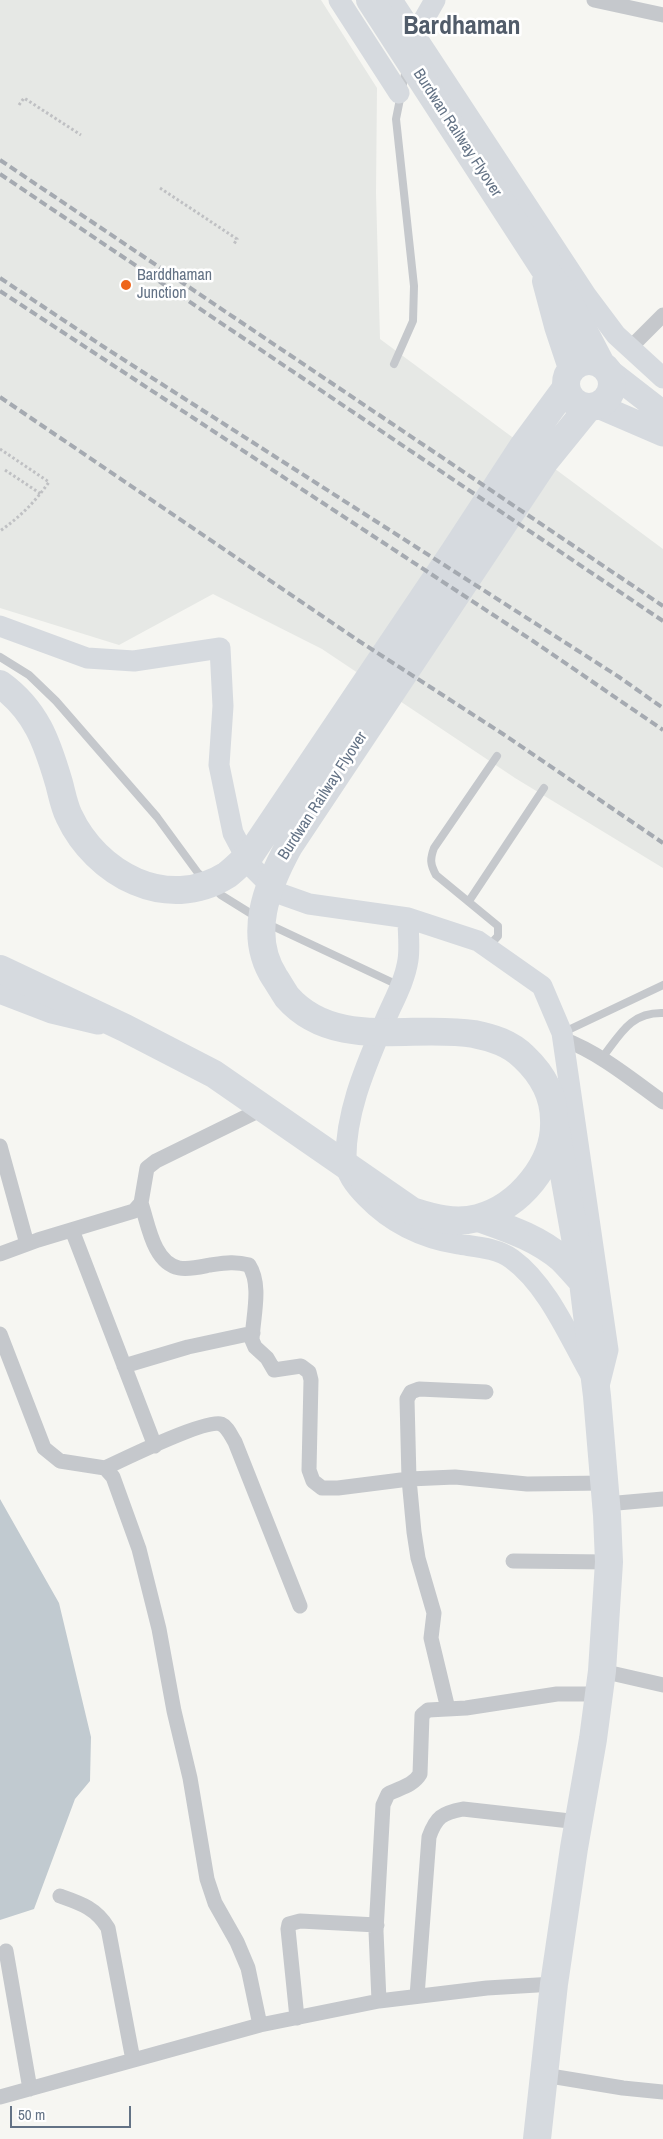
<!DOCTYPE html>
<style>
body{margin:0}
#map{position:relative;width:663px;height:2139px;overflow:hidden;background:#f6f6f2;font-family:"Archivo Narrow",sans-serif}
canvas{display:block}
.scale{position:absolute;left:10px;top:2106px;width:121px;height:22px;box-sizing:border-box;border:2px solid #637285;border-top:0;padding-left:6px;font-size:15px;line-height:18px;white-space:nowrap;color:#637285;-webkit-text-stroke:4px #fff;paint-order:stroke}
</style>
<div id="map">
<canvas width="663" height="2139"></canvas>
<div class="scale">50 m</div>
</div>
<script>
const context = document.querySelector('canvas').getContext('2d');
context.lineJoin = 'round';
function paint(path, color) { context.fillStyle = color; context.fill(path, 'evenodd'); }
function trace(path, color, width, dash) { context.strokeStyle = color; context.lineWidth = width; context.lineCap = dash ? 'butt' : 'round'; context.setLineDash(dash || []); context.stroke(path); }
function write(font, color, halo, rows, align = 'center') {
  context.font = font + ' "Archivo Narrow",sans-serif'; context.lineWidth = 5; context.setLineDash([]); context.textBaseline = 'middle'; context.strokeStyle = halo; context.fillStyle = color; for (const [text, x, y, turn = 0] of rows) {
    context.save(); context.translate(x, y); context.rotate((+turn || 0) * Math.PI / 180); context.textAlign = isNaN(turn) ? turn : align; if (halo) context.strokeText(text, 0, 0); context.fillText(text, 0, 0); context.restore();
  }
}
paint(new Path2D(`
 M0,0H321L377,88L376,193L380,339L663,549V868L515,778L322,649L213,594L119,645L0,608Z`), '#e6e8e5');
paint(new Path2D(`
 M0,1499L59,1603L91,1737L90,1781L75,1799L34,1909L0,1920Z`), '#c1cad0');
trace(new Path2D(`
 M19,105L24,98L81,135
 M160,188L237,239L234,244
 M0,449L49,482C35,502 20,517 0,531
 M5,470L41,494`), '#bfc0c3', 3, [2.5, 2.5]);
trace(new Path2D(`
 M394,364L413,321L414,286L396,119L406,69
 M0,657L29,675L56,701L157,817L198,873L221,895L258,918
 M469,901L544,788
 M268,924L400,986
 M489,946L498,936V926L436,875C430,864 430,859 434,848L497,756
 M564,1032L663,985
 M602,1058C620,1035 630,1012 663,1013`), '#c5c8cc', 8);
trace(new Path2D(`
 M594,0L663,15
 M630,348L663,315
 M563,1039C600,1053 631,1079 663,1102
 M0,1146L27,1244
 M141,1203C148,1223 153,1263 179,1268C189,1270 200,1267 210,1265C224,1263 235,1261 249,1265C262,1285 253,1316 252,1340L255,1347L267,1358L274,1370L301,1366L309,1372L311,1380L309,1470L313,1481L322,1488H338L409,1479L455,1477L527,1484L605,1483
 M72,1230L155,1446
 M0,1254L38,1240L134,1211L141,1203L147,1168L156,1161L264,1108
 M0,1334L44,1448L60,1461L105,1468L113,1477L139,1549L159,1629L174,1711L190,1778L207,1879L215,1903L237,1942L248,1968L260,2025
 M124,1366L188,1347L253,1333
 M105,1468C124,1459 206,1419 221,1424C228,1427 231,1436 235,1442L300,1606
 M606,1504L663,1499
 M513,1561L609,1562
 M602,1671L663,1685
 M448,1709L431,1638L434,1613L418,1558L414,1532L409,1479L407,1399L411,1392L419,1389L486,1392
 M60,1896C80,1903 96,1908 108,1928L133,2060
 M6,1951L30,2089
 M417,1996L429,1837C436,1817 442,1813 463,1809L579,1822
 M379,2001L376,1931L383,1805L388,1794C399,1788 413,1786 420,1774L422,1715L428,1710L466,1708L557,1694H599
 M297,2018L288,1929L289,1924L300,1921L377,1925
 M544,2075L623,2088L663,2092
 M0,2097L260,2025L379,2001L487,1988L554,1984`), '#c5c8cc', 15);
trace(new Path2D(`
 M339,0L399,93
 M392,0L586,295L616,335L663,378
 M415,35L435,0
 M0,626L87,658L134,661L220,648L223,706L219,765L233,833L250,865L278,893L309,904L408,918L478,941L542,986L562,1033L608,1350L599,1386
 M408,918C408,932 410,947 408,960C405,980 395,998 387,1016C367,1063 344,1113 346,1165C347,1176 358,1189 366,1197C391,1223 422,1238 458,1244C476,1247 497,1248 512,1259C548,1285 570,1339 592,1377`), '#d6dadf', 21);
trace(new Path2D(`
 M609,371L663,413
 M598,406L663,434
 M0,991L52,1011L98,1022`), '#d6dadf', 25);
trace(new Path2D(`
 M370,0L543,267L566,297L601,364
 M546,281L558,326L572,368
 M566 384a23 23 0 1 1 46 0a23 23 0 1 1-46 0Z
 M0,684C36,710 47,742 59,783C62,794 64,806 69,816C96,874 167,913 227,875C235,869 242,861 250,855L454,552L524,445L566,388
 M0,969L125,1028L214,1074L412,1211C434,1218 455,1224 478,1218C519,1207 556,1163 554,1120C554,1095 542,1074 524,1057C510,1043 493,1038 474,1034C412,1024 334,1051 287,997C283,991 279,984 275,978C247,935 267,886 289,846L545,461L588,408
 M479,1218C507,1228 538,1238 562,1259C569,1266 576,1274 583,1282
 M537,2139L554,1984L574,1848L593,1739L602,1671L609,1562L607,1515L597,1396L583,1282L556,1130`), '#d6dadf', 28);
trace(new Path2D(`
 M0,160L663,606
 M0,174L663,621
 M0,278L107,349L619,677L663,708
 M0,291L533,641L663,730
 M0,397L359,641L503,734L663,843`), '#a5aab1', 4, [8, 4]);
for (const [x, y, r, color] of [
 [126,285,6,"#ee651a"]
]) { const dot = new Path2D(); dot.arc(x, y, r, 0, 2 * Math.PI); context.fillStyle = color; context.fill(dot); trace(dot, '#fff', 2); }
write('16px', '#637285', '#fff', [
 ["Burdwan Railway Flyover",457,133,57],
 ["Burdwan Railway Flyover",323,796,-57]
]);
write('16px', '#637285', '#fff', [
 ["Barddhaman",137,276],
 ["Junction",137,294]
], 'left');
write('bold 26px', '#515c6a', '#fff', [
 ["Bardhaman",462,27]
]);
</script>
